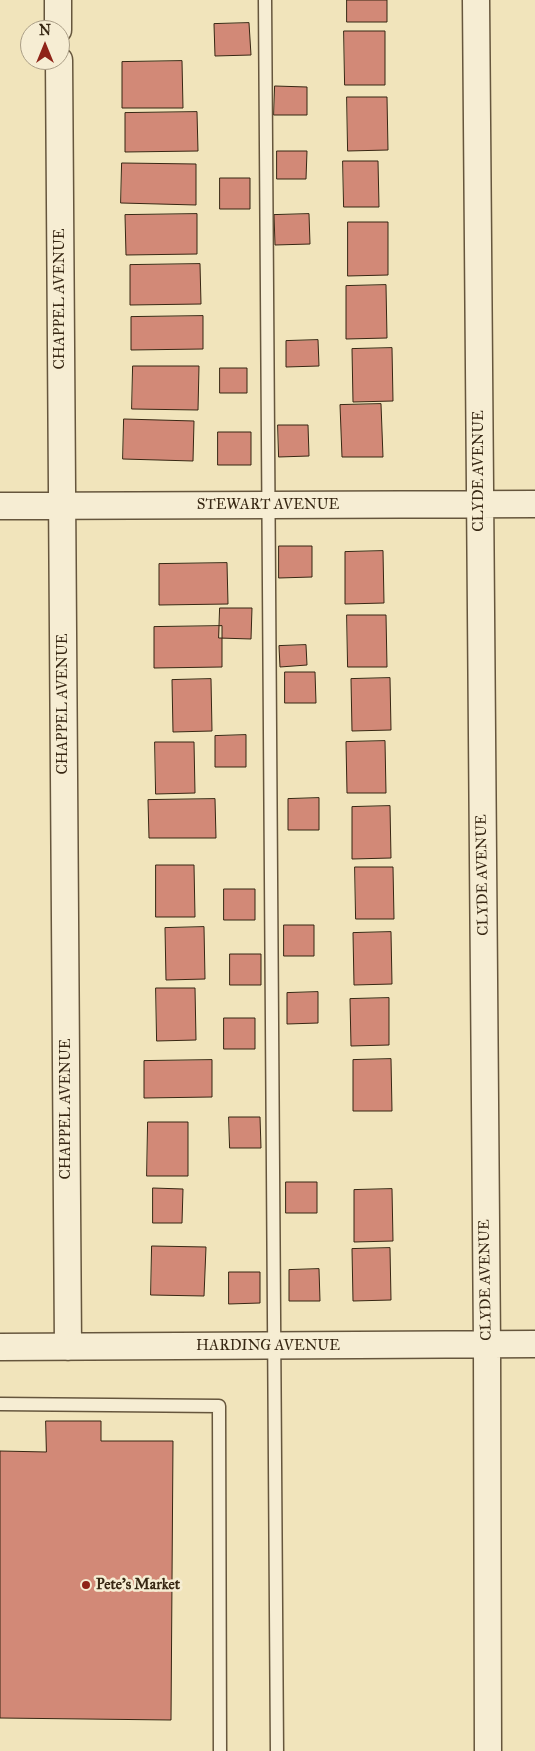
<!DOCTYPE html>
<style>
body{margin:0}
#map{position:relative;width:535px;height:1751px;overflow:hidden;background:#f1e4bb;font-family:"IM FELL Great Primer",serif}
canvas{display:block}
.north{position:absolute;left:20px;top:20px;width:50px;height:50px;box-sizing:border-box;background:#f6edd3;border:1px solid #aa9e86;border-radius:50%;rotate:0deg;font-size:14px;font-weight:700;line-height:20px;text-align:center;color:#372713}
.north::after{content:'';display:block;margin:auto;width:18px;height:22px;background:#8f2418;clip-path:polygon(50% 0,100% 100%,50% 72%,0 100%)}
</style>
<div id="map">
<canvas width="535" height="1751"></canvas>
<div class="north">N</div>
</div>
<script>
const context = document.querySelector('canvas').getContext('2d');
context.lineJoin = 'round';
function paint(path, color) { context.fillStyle = color; context.fill(path, 'evenodd'); }
function trace(path, color, width, dash) { context.strokeStyle = color; context.lineWidth = width; context.lineCap = dash ? 'butt' : 'round'; context.setLineDash(dash || []); context.stroke(path); }
function write(font, color, halo, rows, align = 'center') {
  context.font = font + ' "IM FELL Great Primer",serif'; context.lineWidth = 5; context.setLineDash([]); context.textBaseline = 'middle'; context.strokeStyle = halo; context.fillStyle = color; for (const [text, x, y, turn = 0] of rows) {
    context.save(); context.translate(x, y); context.rotate((+turn || 0) * Math.PI / 180); context.textAlign = isNaN(turn) ? turn : align; if (halo) context.strokeText(text, 0, 0); context.fillText(text, 0, 0); context.restore();
  }
}
const building = new Path2D(`
 M347,0H387V22H347Z
 M249,23L251,55L215,56L214,24Z
 M344,31H385V85H345Z
 M182,61L183,108H122V62Z
 M275,86L307,87V115H274Z
 M347,97H387L388,150L348,151Z
 M197,112L198,151L125,152V113Z
 M277,151H307L306,179H277Z
 M343,161H378L379,207H344Z
 M122,163L196,164V205L121,203Z
 M220,178H250V209H220Z
 M197,214V254L126,255L125,215Z
 M309,214L310,244L275,245L274,215Z
 M348,222H388V275L348,276Z
 M200,264L201,304L130,305V265Z
 M386,285L387,338L346,339V286Z
 M203,316V349L131,350V317Z
 M318,340L319,366L286,367V341Z
 M392,348L393,401L353,402L352,349Z
 M133,366H199L198,410L132,409Z
 M220,368H247V393H220Z
 M381,404L383,457H342L340,405Z
 M124,419L194,421L193,461L123,459Z
 M278,425H308L309,456L279,457Z
 M218,432H251V465H218Z
 M279,546H312V577L279,578Z
 M383,551L384,603L345,604V552Z
 M227,563L228,604L159,605V564Z
 M220,608H252L251,639L219,638Z
 M347,615H386L387,667H348Z
 M222,626V667L154,668V627Z
 M306,645L307,665L280,667L279,646Z
 M285,672H315L316,703H285Z
 M390,678L391,730L352,731L351,679Z
 M211,679L212,731L173,732L172,680Z
 M246,735V767H215V736Z
 M385,741L386,793H347L346,742Z
 M155,742H194L195,793L156,794Z
 M319,798V830H288V799Z
 M215,799L216,838H149L148,800Z
 M390,806L391,858L352,859V807Z
 M156,865H194L195,917H156Z
 M355,867H393L394,919H356Z
 M224,889H255V920H224Z
 M284,925H314V956H284Z
 M204,927L205,979L166,980L165,928Z
 M391,932L392,984L354,985L353,933Z
 M230,954H261V985H230Z
 M156,988H195L196,1040L157,1041Z
 M318,992V1023L287,1024V993Z
 M389,998V1045L351,1046L350,999Z
 M224,1018H255V1049H224Z
 M391,1059L392,1111H353V1060Z
 M212,1060V1097L144,1098V1061Z
 M229,1117H260L261,1148H230Z
 M148,1122H188V1176H147Z
 M286,1182H317V1213H286Z
 M153,1188L183,1189L182,1223H153Z
 M392,1189L393,1241L354,1242V1190Z
 M152,1246L206,1247L204,1296L151,1295Z
 M390,1248L391,1300L353,1301L352,1249Z
 M319,1269L320,1301H289V1270Z
 M229,1272H260V1303L229,1304Z
 M46,1421H101V1441H173L171,1720L0,1718V1451L46,1452Z`);
paint(building, '#d28977');
trace(building, '#372713', 1);
const service = new Path2D(`
 M265,0L277,1751
 M0,1404L219,1406L220,1751`);
const minor = new Path2D(`
 M58,0V30
 M476,0L487,1345L488,1751
 M59,60L68,1347
 M0,506L535,504
 M0,1347L535,1344`);
trace(service, '#66563d', 15);
trace(minor, '#66563d', 29);
trace(service, '#f6edd3', 12);
trace(minor, '#f6edd3', 26);
for (const [x, y, r, color] of [
 [86,1585,5,"#8f2418"]
]) { const dot = new Path2D(); dot.arc(x, y, r, 0, 2 * Math.PI); context.fillStyle = color; context.fill(dot); trace(dot, '#f6edd3', 2); }
write('15px', '#372713', '#f6edd3', [
 ["CHAPPEL AVENUE",60,299,-90],
 ["CLYDE AVENUE",479,471,-90],
 ["STEWART AVENUE",268,505],
 ["CHAPPEL AVENUE",63,704,-90],
 ["CLYDE AVENUE",483,875,-91],
 ["CHAPPEL AVENUE",66,1109,-90],
 ["CLYDE AVENUE",486,1280,-91],
 ["HARDING AVENUE",268,1346]
]);
write('bold 15px', '#372713', '#f6edd3', [
 ["Pete's Market",96,1585]
], 'left');
</script>
